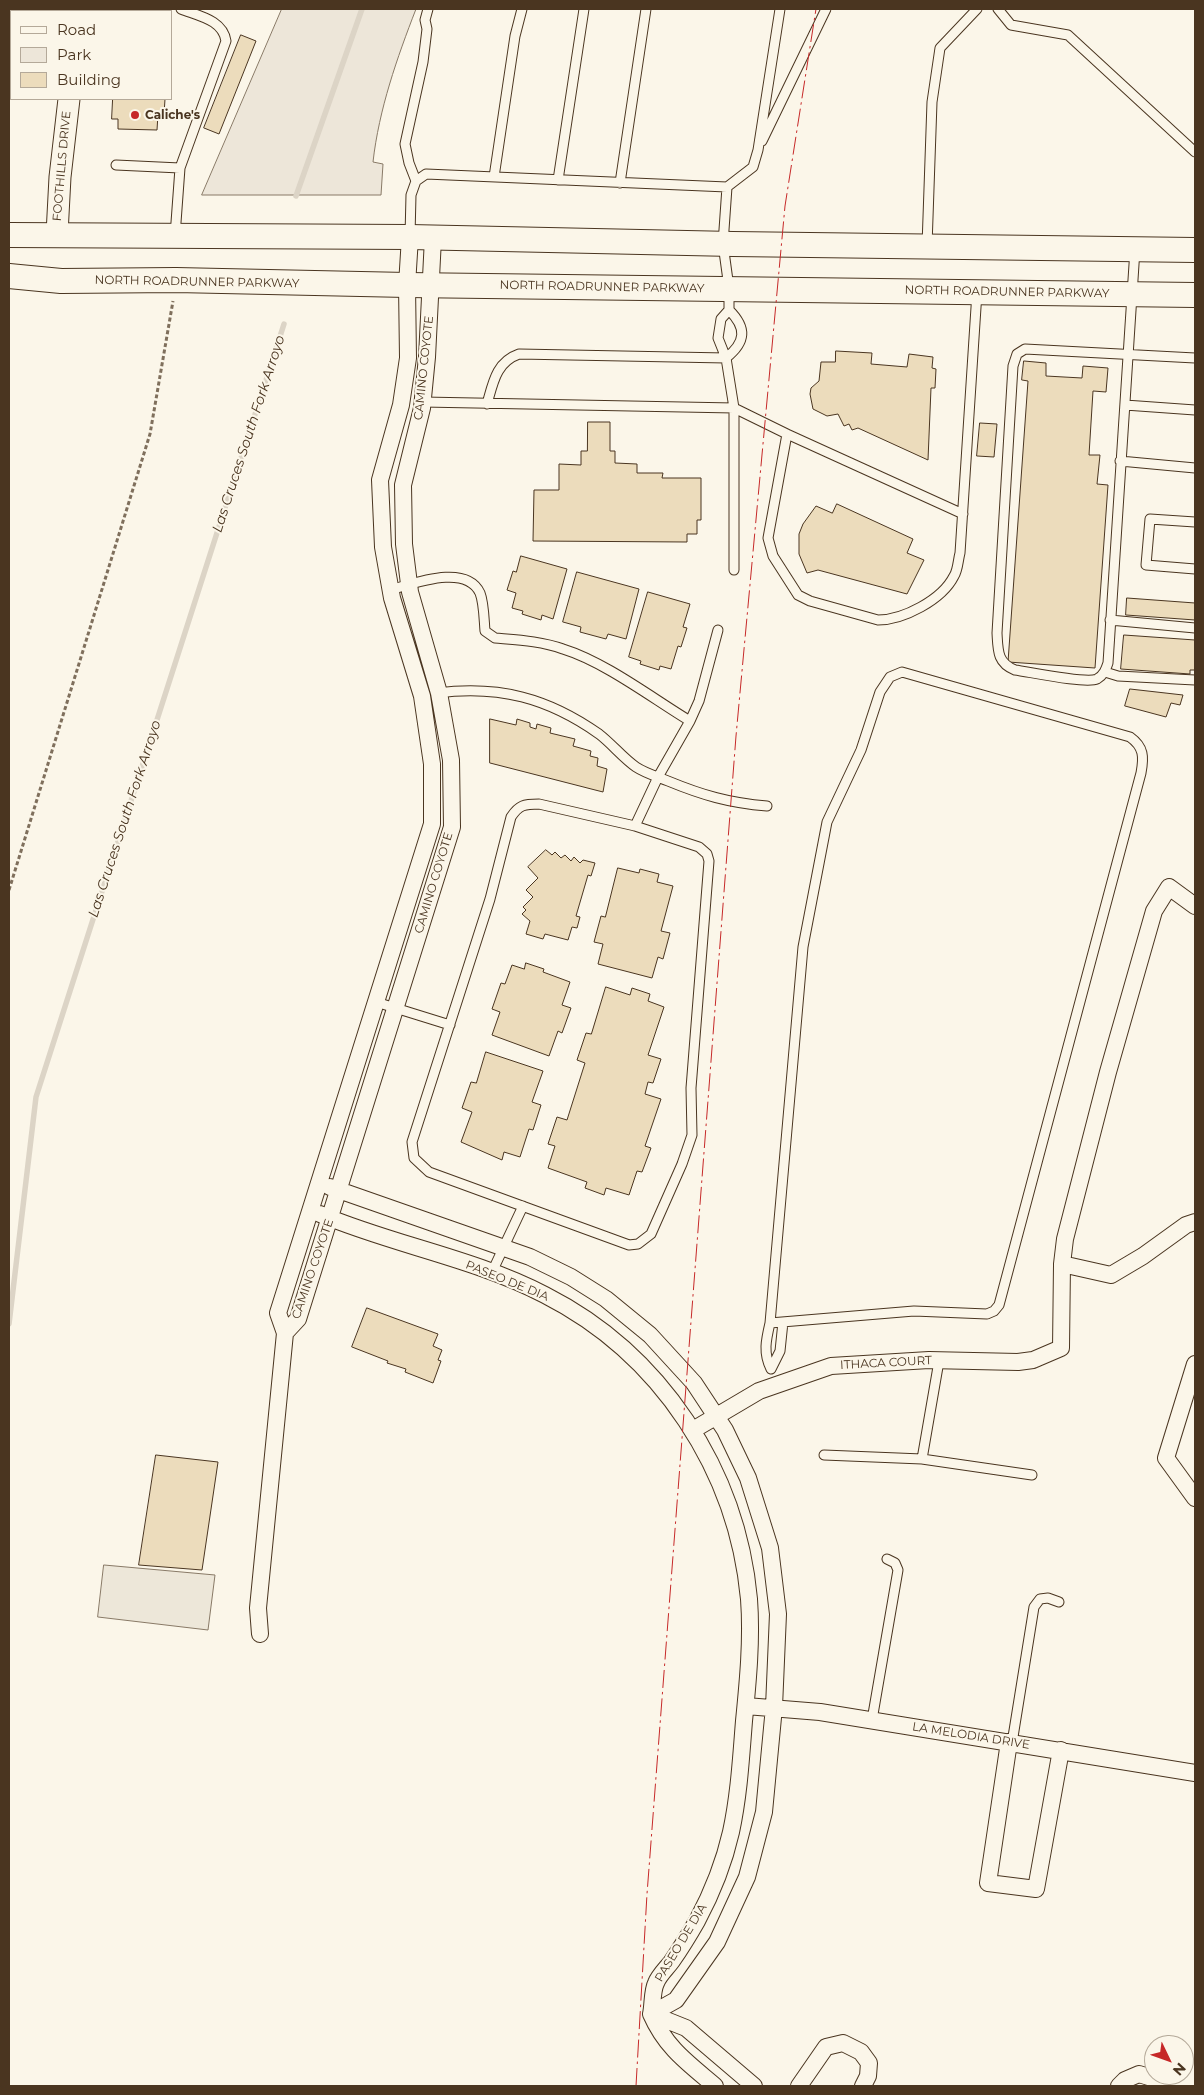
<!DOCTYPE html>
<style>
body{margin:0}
#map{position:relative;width:1204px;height:2095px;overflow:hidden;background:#fbf6e9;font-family:Montserrat,sans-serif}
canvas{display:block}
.frame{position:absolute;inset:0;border:10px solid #4a3520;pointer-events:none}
.legend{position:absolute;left:10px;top:10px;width:162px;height:90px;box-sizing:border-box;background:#fbf6e9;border:1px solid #b4a999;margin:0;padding:6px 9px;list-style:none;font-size:15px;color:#4a3520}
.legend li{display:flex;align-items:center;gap:10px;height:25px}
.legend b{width:25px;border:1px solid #b4a999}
.north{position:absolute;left:1144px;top:2035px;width:50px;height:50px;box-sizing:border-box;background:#fbf6e9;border:1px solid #b4a999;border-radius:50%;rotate:132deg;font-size:14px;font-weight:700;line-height:20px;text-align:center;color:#4a3520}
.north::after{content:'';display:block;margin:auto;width:18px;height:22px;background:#c62828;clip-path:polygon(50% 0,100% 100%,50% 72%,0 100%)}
</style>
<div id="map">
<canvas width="1204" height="2095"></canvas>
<div class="frame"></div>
<ul class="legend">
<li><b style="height:6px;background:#fbf6e9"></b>Road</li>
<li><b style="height:14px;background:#ede6d9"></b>Park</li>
<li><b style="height:14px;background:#ecdcbc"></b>Building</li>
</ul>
<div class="north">N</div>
</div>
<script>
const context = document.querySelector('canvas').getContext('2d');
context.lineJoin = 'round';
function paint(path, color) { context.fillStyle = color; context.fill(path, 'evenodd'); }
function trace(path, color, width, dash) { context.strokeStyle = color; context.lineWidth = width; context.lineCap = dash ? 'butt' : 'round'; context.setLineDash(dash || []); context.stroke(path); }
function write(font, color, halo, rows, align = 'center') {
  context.font = font + ' Montserrat,sans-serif'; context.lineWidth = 4; context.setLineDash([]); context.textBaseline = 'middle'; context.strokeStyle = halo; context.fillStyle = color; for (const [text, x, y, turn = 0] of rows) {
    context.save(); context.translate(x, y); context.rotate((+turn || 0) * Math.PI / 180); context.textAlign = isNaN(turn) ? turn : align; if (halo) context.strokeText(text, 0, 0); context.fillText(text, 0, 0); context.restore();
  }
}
const green = new Path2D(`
 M282,9H416C397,58 379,109 373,162L383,164L381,195H202Z`);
paint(green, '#ede6d9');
trace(green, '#887966', 1);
const parking = new Path2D(`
 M104,1565L215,1575L208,1630L98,1617Z`);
paint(parking, '#ede7d9');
trace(parking, '#887966', 1);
trace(new Path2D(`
 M296,196L362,9
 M9,1324L36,1097L284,324`), '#dcd4c6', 5.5);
const building = new Path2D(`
 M241,35L256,41L219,134L204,128Z
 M113,99H165L164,115L158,114L157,130L118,129V119H112Z
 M836,351L872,353L871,364L907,367L909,354L933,357L932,368L936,369L935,388H931L928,460L858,428L852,430L849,424L844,426L838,414L827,416L813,409L810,394L811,388L819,381L821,362H835Z
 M1024,361L1046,363V376L1082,378L1083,366L1108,368L1106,392L1093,391L1089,455H1100L1097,484L1108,485L1095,668L1008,662L1028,381L1022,380Z
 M588,422H610V451H615V463L637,464V473H663L662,478H701V520H697V534H687V542L533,541L534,490H559V464L581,465V451H587Z
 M980,423L997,424L994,457L977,456Z
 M837,504L913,539L907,553L924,560L907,594L818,570L807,573L799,554V534L803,524L816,506L832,513Z
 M521,556L567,569L553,619L542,615L541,620L522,614L523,611L512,608L516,593L507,590L513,571L516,572Z
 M577,572L639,589L626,639L608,634L606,639L580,632L581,627L563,622Z
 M648,592L690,604L683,627L687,628L681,647L678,646L671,669L660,666L659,670L640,664L641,661L629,657Z
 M1127,598L1195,603V620L1126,615Z
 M1124,635L1195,640V670H1190V674L1121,669Z
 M1130,689L1183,695L1180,705L1171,703L1166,717L1125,706Z
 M490,719L516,725L517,719L530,723V727L536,729L537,724L551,728L550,733L575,739L573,746L591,751L590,756L598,758L597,766L607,769L603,792L490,763Z
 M546,850L552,855L555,852L561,858L565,855L571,861L574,857L580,863L583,860L595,863L591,876L588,875L576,916L580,917L577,928L572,927L568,940L545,934L543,939L526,934L530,921L522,914L526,910L523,907L533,897L526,890L538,878L528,867Z
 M618,868L639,873L640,869L659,874L657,882L673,886L661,931L670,933L663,959L658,957L652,978L598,964L603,944L594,942L601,916L605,917Z
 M526,963L544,969L543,972L570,982L562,1005L571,1008L562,1033L558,1031L549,1056L492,1035L500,1012L492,1009L501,983L505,984L512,965L524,969Z
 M606,987L630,995L632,988L650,994L648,1001L664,1007L648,1055L661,1059L653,1083L648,1082L645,1094L661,1099L645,1146L651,1148L642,1172L637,1171L629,1195L606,1188L604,1195L585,1188L587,1182L548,1168L555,1146L548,1144L557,1117L567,1120L585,1063L577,1060L586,1033L591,1034Z
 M486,1052L543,1071L532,1102L541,1105L533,1130L529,1129L520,1157L504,1152L502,1160L461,1142L472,1112L462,1108L471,1082L476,1083Z
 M367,1308L438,1334L433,1346L442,1350L438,1360L441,1361L433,1383L405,1372L406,1369L387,1363L388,1361L352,1347Z
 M156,1455L218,1462L202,1570L139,1565Z`);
paint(building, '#ecdcbc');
trace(building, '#4a3520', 1);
const service = new Path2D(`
 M998,9L1011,25L1068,35L1195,152
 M35,11L36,9
 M9,36L11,37
 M9,90L11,81
 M762,141L826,9
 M116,165L180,168
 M494,177L515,36L522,9
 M558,180L584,9
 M416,181L409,163L405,144L423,62L427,29L425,20L428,9
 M620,183L646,9
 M175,236L180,168L226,41C223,20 199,16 181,9
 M410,236L411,195L416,181L426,174L727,187
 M927,246L932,102L940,48L977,9
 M1135,249L1108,663C1106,669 1104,675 1097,679C1086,684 1030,672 1015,670C997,663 998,650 997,633L1013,366L1017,354L1025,349L1195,358
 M423,402L734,408L787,434L768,538L773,556L798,595L810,601L878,620C903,620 942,600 954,576C958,570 958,560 960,553L977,292
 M487,404C493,383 496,362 519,354L726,358C746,342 747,328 729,310
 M1125,405L1195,410
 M787,434L963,514
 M1120,461L1195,468
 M1195,522L1150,519L1146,565L1195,569
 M734,570V408L726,358L718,338L721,319L729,310V288L723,244L727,187L753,167L758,150L780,9
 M390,590C413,584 466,563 480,593C484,603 484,620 485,631L495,638C518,640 541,641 563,649C605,662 652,698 690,721L658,777L635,826L699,847L707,854L709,861L691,1088L692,1135L682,1164L651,1234L638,1244L629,1245L429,1172L414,1158L412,1142L490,899L511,817C519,805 524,804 539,804L635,826
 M1110,620L1195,628
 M1105,672L1118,676L1195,680
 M437,693C499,685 548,698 599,734C612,744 623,758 636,767C645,773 658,777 668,781C702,795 729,803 767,806
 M690,721L699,701L718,630
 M376,1002L450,1025
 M492,1272L523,1206
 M770,1323L914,1311L987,1314L994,1311L999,1305L1141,773C1144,757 1144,747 1130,737L902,672L890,677L880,692L861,750L827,822L803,947L770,1323C766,1340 763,1353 771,1369L780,1351L783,1322
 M939,1361L922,1459L1032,1475
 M824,1455L922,1459
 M872,1720L898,1570L895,1563L887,1559
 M1012,1743L1034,1607L1040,1599L1048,1598L1059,1602`);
const minor = new Path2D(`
 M330,1187L530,1257L571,1277L606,1299L650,1335L694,1383L725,1430L748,1478L770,1548L778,1614L774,1707L764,1812L747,1877L717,1942L676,2000L651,2014
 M320,1214C393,1245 474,1258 545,1295C661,1354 737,1470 749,1599C752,1639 748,1681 744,1721C741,1758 739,1795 731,1832C724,1863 712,1893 697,1921C689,1935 681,1948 672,1961C667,1968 659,1975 656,1983C652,1991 653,2005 651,2014
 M1062,1264L1111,1275L1143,1256L1186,1225L1195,1222
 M285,1333L298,1319L452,827L451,760L439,693L410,592L404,544L403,485L422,408L427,357L433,238
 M1195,1364L1166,1458L1195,1498
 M693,1430L759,1391L831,1366L929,1360L1018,1362L1033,1360L1061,1348L1062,1264L1065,1239L1108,1072L1154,911L1169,887L1195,906
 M260,1634L258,1608L285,1333L278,1313L432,824V764L422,696L392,598L383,547L380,480L401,405L408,358L407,285L410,237
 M746,1706L820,1712L1195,1773
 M1009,1742L988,1883L1036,1889L1061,1750
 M651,2014L686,2028L754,2086
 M651,2014C666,2048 688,2063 715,2086
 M799,2086L826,2047L843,2043L861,2052L869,2063L868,2076L863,2086
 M1119,2086L1125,2080L1139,2074L1152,2078L1161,2086`);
const tertiary = new Path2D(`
 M95,11L96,9
 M57,234L60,177L69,99`);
const secondary = new Path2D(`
 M9,235L410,237L733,244L1195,250
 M9,276L61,281L176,280L407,285L1195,295`);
trace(service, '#4a3520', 11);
trace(minor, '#4a3520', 18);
trace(tertiary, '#4a3520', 23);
trace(secondary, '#4a3520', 26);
trace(new Path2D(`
 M9,890L150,434L173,301`), '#7f6f5c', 3, [4, 2.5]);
trace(service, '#fbf6e9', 9);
trace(minor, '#fbf6e9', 16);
trace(tertiary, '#fbf6e9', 21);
trace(secondary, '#fbf6e9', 24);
trace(new Path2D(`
 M636,2086L647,1894L736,736L785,206L816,9`), '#c62828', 1, [18, 4, 2.5, 4]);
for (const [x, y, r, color] of [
 [135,115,5,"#c62828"]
]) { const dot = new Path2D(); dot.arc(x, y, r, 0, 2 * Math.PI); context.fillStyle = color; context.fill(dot); trace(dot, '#fbf6e9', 2); }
write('bold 12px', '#4a3520', '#fbf6e9', [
 ["Caliche's",145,115]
], 'left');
write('12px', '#4a3520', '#fbf6e9', [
 ["FOOTHILLS DRIVE",62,166,-85],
 ["NORTH ROADRUNNER PARKWAY",197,282,1],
 ["NORTH ROADRUNNER PARKWAY",602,287,1],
 ["NORTH ROADRUNNER PARKWAY",1007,292,1],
 ["CAMINO COYOTE",424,368,-84],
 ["CAMINO COYOTE",434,883,-73],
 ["CAMINO COYOTE",313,1269,-71],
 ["PASEO DE DIA",507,1281,22],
 ["ITHACA COURT",886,1363,-3],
 ["LA MELODIA DRIVE",971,1736,9],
 ["PASEO DE DIA",681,1943,-59]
]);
write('italic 14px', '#4a3520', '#fbf6e9', [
 ["Las Cruces South Fork Arroyo",249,434,-72],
 ["Las Cruces South Fork Arroyo",125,819,-72]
]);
</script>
